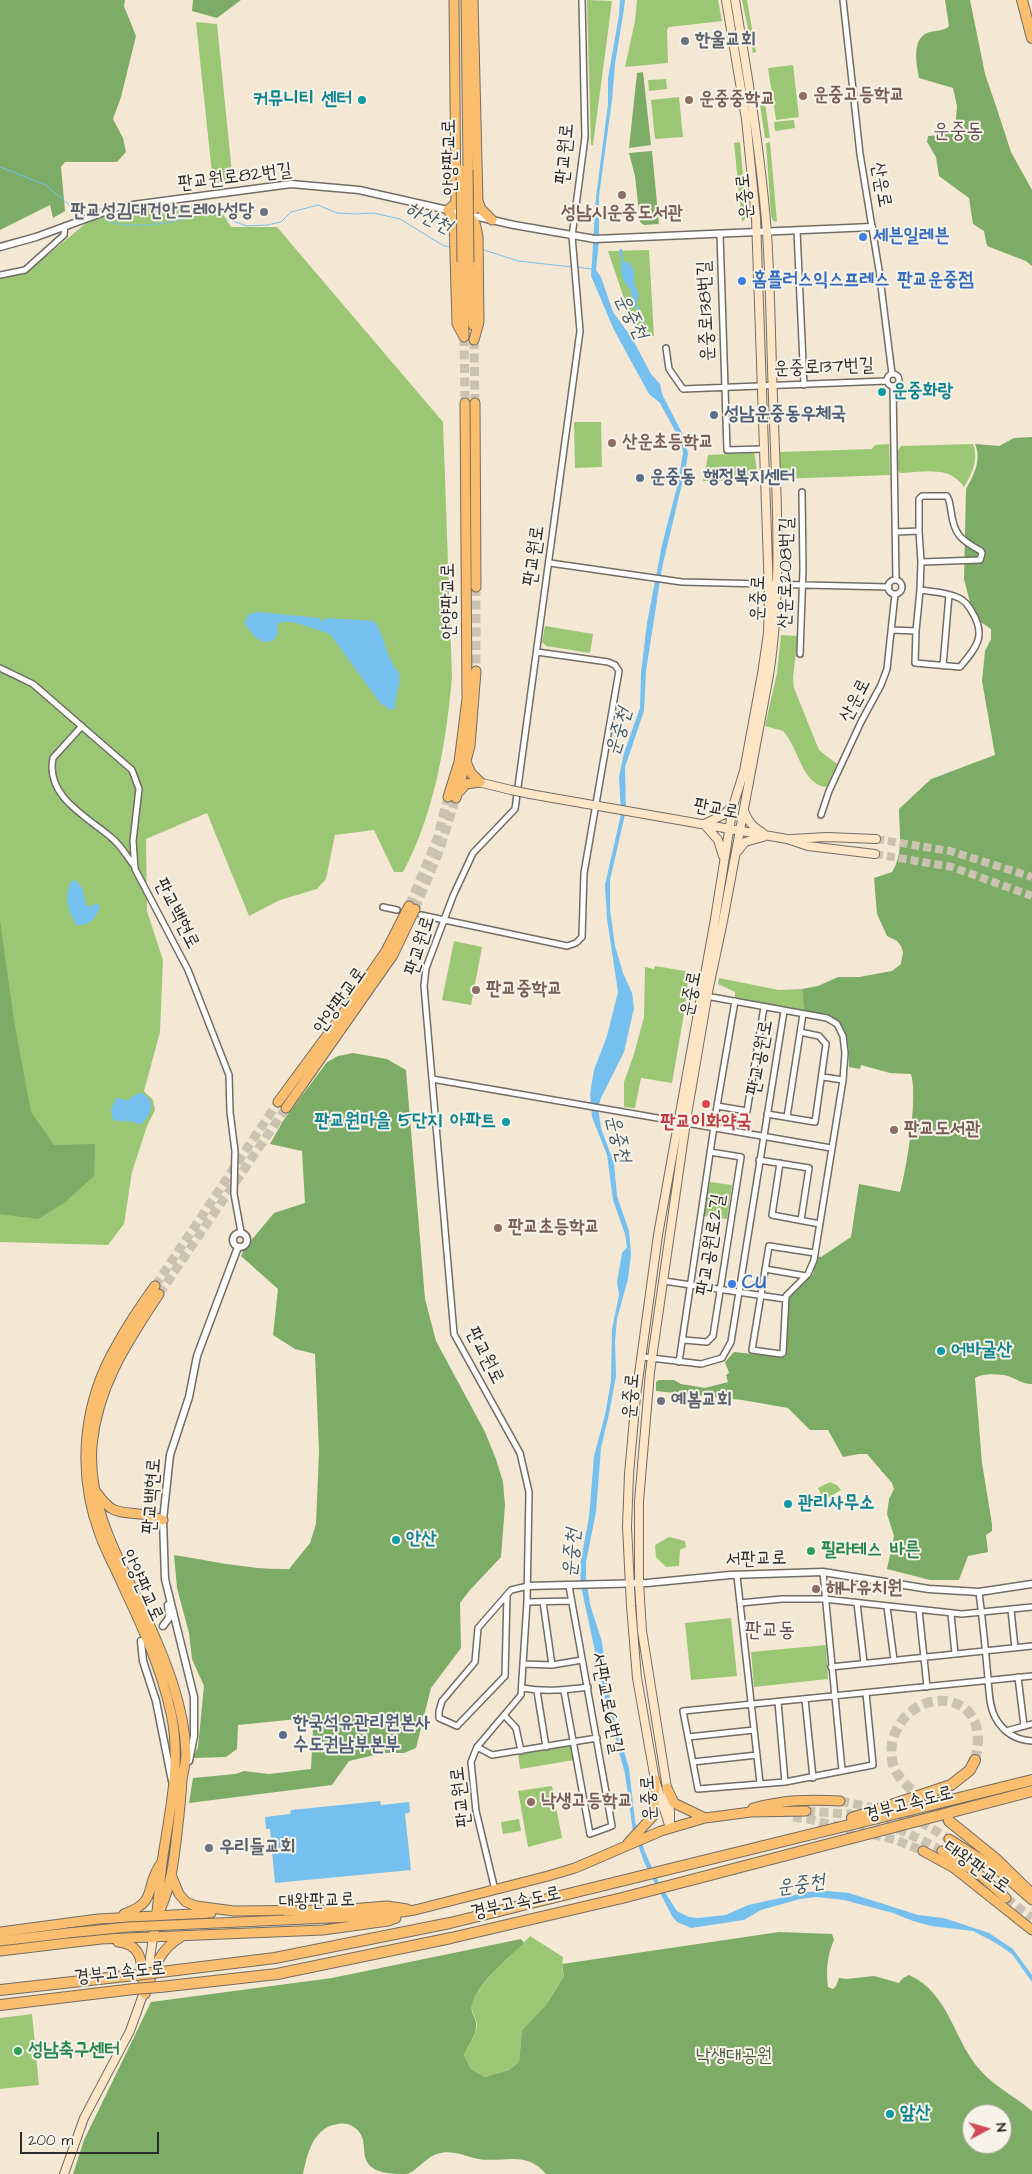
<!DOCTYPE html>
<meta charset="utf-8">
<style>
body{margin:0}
#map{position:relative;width:1032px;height:2174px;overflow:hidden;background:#f4e8d4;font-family:"Architects Daughter",sans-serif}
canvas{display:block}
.north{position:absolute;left:962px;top:2104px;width:50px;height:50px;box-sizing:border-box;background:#f7f3e8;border:1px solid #a5a39c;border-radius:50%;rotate:84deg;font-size:14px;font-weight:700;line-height:20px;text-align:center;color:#2b2b2b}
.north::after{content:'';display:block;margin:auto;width:18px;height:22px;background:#d1495b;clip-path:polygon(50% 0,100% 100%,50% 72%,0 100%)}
.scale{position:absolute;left:20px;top:2132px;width:139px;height:22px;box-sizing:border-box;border:2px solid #2b2b2b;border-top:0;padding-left:6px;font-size:15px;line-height:18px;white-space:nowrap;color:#2b2b2b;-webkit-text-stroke:4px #f7f3e8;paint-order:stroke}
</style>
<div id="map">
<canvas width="1032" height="2174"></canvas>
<div class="north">N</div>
<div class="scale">200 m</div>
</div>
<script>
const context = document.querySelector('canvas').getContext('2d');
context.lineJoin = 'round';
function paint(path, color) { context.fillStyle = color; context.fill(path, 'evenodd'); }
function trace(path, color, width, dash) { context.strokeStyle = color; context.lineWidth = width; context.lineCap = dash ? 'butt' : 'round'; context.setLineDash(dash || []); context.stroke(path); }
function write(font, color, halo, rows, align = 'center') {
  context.font = font + ' "Architects Daughter","Poor Story",sans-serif'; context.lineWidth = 4; context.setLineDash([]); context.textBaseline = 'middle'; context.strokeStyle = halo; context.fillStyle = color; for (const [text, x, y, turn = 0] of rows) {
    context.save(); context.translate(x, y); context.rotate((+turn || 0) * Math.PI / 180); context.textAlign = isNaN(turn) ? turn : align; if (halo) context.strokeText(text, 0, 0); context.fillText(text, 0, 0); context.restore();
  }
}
paint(new Path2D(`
 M587,0L612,1L593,145H591Z
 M637,0H718L722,21L669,27L667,30L668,63L625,67L635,21Z
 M742,0H747L756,52L753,53Z
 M196,22L217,24L233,183H213Z
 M793,65L799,117L776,120L768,68Z
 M666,79L667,89L649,91L648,80Z
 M679,97L683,137L655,139L651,100Z
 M765,104L770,138H765L760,105Z
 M794,120L795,128L775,131L774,122Z
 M740,142L746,210V218L742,222L734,143Z
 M770,142L777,222L773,221L771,216L766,143Z
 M216,203L231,227H277L443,422L452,676C447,739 434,816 403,872H394L374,830L335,835L326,879L317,889L280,900L249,916L207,813L146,839L147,911L163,960L160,1032L144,1091L153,1100L155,1110L147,1126L132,1172L124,1224L108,1245L0,1242V278L25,274L92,218L139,209Z
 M649,250L654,336L644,337L628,310L608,251Z
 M574,422H601L602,467L575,468Z
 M889,444L890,475L777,479L778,452L872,449L875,445Z
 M973,444C979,459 972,474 964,487C950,465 923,472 900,473L898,470V450L901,446Z
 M754,453L756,462L757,480L703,481L708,455Z
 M545,626L593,634L590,653L546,646L542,642Z
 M781,635L798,636L793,677L794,688L819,750L837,764L827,786L824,787C800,780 799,748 783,731L765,726L777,673Z
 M454,941L482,947L471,1005L442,1000Z
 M655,966L685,971L688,979L685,1008L672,1083L641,1078L635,1108L624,1107V1082L634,1054L644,1017L645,967L654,969Z
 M719,978L779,990L802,989L804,1011L735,998V992L718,984Z
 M710,1182L732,1185L727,1219L704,1216Z
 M830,1482L837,1485L841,1490L824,1500L818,1488Z
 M669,1537L685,1541L686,1547L680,1550L679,1566L666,1567L656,1557L655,1545Z
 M731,1618L737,1676L691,1680L685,1623Z
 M826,1645L828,1679L754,1687L751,1652Z
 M571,1745L574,1760L520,1769L518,1754Z
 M552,1786L562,1838L528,1847L518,1791Z
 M519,1819L521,1831L503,1834L501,1822Z
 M530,1936L563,1957L562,1967L564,1976L546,2005L522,2030L519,2062L509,2070L485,2077L471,2069L464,2055C468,2046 476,2036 477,2026C477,2018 470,2012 472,2004C478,1983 514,1953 530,1936Z
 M32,2014L39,2085L0,2089V2018Z`), '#9bc774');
paint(new Path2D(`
 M0,0H125L124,6L136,36L121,97L113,119L123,138L126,152L117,162H65L61,167L65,211L53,218L50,205L0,230Z
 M193,0H241L217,18L192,11Z
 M945,0H970L985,74L996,106L1011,152L1032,190V266L1026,261L987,246L984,231L973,224L969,198L939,176L936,157L927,142L928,136L942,135L955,130L957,106L953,88L919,78C917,66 911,40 927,33C934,30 943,32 949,26Z
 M643,72L651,145L629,148L637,73Z
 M652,151L659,224L644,225L640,222L635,176L629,153Z
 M1032,437V1384C1022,1384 1017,1379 1008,1376C1000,1374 983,1373 975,1378L982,1463L992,1524V1531L986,1535L988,1552L968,1556L959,1580H930L887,1569L894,1536L887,1514L889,1499L894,1489L892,1483L867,1454H859L843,1457L828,1430H810L788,1408L742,1400L656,1391V1382L659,1380H674L681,1384L705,1388L728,1382L726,1375L729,1373L725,1362L734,1352L782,1357L786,1356V1306L790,1293L813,1274L817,1256L821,1257L851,1237L859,1184L900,1192C907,1168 918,1096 911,1074L890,1073L861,1065L860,1069L849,1067C849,1026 844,1019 804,1011L802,989L818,986L838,977H859L892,971L901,964L903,952L901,946L897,941L887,936L877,914L874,878L892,872C904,854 899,830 899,809L931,779L995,755L982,681L985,651L991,639V629L969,614L970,602L964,579L966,489C974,475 982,459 975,444L999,446L1014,438Z
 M0,920L14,1021L31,1112L54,1145L95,1144L94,1176L64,1203L38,1219L0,1214Z
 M353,1053L387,1059L406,1070L425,1299L436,1341L485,1432L496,1459L503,1482L505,1505L501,1557L470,1590L460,1603L461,1648L431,1688L416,1748L404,1753H383L349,1761L332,1785L189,1803L193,1778L235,1774L244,1771L269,1774L311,1769L313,1729L308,1718L238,1725L237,1749L226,1757L193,1758L198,1747L204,1686L192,1659L189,1633L177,1588L174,1555C212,1561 250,1570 289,1569L310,1543L316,1524L319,1451L315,1354L295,1349L273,1335L278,1289L241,1256L244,1249L274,1213L305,1203L302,1151L270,1144L283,1121L327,1062L338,1056Z
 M779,1932L832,1934L834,1940C827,1955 826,1971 828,1987L833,1989L836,1986L839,1978L846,1979L874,1976L899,1983L903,1978L909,1975C950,1993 953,2041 981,2071C995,2087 1016,2097 1032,2111V2174H546C526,2150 504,2163 478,2159C465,2156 451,2149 437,2154C426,2157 415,2173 406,2174C392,2174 372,2174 366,2160C363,2152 365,2144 362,2137C357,2125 345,2121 333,2125C312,2131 307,2156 303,2174H73L84,2140L151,2002L332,1978L521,1939L524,1943C508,1958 477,1984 472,2005C470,2012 475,2016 476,2023C478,2034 468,2045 464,2055L471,2069L485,2077L509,2070L519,2062L522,2030L546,2005L556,1989L564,1976L562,1964ZM972,2114H1002V2144H972Z`), '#7cac66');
paint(new Path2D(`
 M620,0H625L624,9L615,64L612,100L599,196V240L596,270L601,277L613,312L632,338L651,374L660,384L662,394L685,439L688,454L685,471L662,568L646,671L644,711L625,767L626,810L610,880V909L615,946L623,973L632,993L634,1008L624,1052L601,1098L598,1107L601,1128L614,1163L617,1196L629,1231L631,1254L628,1279L617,1319L615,1342L616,1376L609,1414L601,1448L596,1512L586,1562V1577L590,1604L602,1642L606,1678L615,1722L629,1768L635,1821L645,1852L659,1883L677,1911L689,1917L698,1918L726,1915L748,1905L808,1892L827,1891L849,1893L918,1915L944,1918L989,1933L1013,1949L1032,1975V1982L1012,1954L996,1943L973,1931L931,1926L913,1921L893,1913L844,1900L816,1897L800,1899L761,1910L744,1920L691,1928L677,1922L672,1916L645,1864L633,1832L625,1774L608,1712L581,1586L580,1565L589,1517L594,1456L605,1415L611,1381L612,1329L619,1295L617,1282L622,1253L627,1247L625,1234L613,1200L607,1155L592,1117L590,1094L594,1070L607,1036L618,992L607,919L605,885L621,814L619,777L624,753L640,708L641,673L647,623L662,545L678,483L683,453L681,442L660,403L649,394L614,330L591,276L596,197L608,104V78L619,15Z
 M620,249H622L623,262H629L634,271V284L639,294L636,304L643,316L645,335H643V319L633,304L631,290C620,278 622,275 621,261C621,255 618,254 620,249Z
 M258,612L319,618L322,621L327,618L374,621C386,636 385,658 399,672C401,690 395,693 395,708L391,710L381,704L330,634L293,622H281L277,625L278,633L273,641L263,642L254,636L244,623L249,614Z
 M75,880L82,888L87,907L96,904L100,905C97,918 90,926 76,925C69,911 63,897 71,882Z
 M138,1093H143L151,1101C152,1112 148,1118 140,1125C131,1119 122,1123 113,1120L111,1110L116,1098L128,1100Z
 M380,1801L381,1805L409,1802L410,1812L405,1814L411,1870L275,1883L270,1829H266L265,1817L290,1814L291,1810Z`), '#76c0ef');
trace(new Path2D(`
 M0,167L46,185L75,210
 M227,219L247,226L267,225L281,222L291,212L318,205L337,213L356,214L373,213L400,219L444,246L452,247
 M106,220C119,228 155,225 171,222C192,219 196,208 219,216
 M481,249L518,261L572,267
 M576,267L592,269`), '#76c0ef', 1);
trace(new Path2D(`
 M876,839L950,851L1032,877
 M875,854L952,867L1032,896`), '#ccc2b2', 8, [8, 4]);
trace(new Path2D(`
 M464,337L465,403
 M474,340L475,403
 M476,587V671
 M409,906L437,839L448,797
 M415,909L439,852L456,798
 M155,1286L278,1102
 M159,1294L286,1108
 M840,1801L880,1809
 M806,1811L861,1815
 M895,1813L924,1824L949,1839
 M793,1817L808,1819L896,1840L923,1851
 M873,1818L920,1839L942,1851
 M1006,1898L1032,1918`), '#ccc2b2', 9, [9, 4.5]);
trace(new Path2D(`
 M946,1819C931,1806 910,1792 898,1775C891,1765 890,1750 893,1739C909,1683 995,1687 975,1760`), '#ccc2b2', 10, [10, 5]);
const minor = new Path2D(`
 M843,0L860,154L879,270L892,374
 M797,231L804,385
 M720,234L727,450L763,449
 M0,275L25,270L64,235L65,226
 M666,348L669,369L683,389L886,381
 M887 380a6 6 0 1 1 12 0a6 6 0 1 1-12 0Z
 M893,387L896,580
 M896,532L919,531V499L922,496H947C950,501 950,505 951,511C954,535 961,540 981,551L982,553L980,560L921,562L919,531
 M550,563L682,582L889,587
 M888 587a7 7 0 1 1 14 0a7 7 0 1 1-14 0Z
 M920,590L921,562
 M892,630L916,631L915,663L960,667C976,648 987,636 972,612C969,606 965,601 959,598C947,592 933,592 920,590L916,631
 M800,654L803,569L802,492
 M943,666L949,595
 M0,668L33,684L132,770L139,789L133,841L135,869L188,970L229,1075L230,1112L235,1151L234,1194L241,1232
 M82,726L53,758C45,797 88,817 113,839C122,847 128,858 135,867
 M821,815L829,791L861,722L881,685L887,669L895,594
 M383,907L397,910
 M421,915L567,946L576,943L582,937L584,873L619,671L615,665L608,662L537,652
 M706,996L827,1018L837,1024L843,1036L845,1053L843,1080L814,1260L808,1274L786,1296L783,1353L781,1354L752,1350L769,1246L815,1253
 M823,1077L843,1080
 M432,1079L831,1148
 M717,1106L747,1111L764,1007
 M767,1114L815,1122L826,1044L819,1036L800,1032
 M787,1117L803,1014
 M759,1160L809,1168L801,1220
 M780,1163L772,1215L820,1224
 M765,1269L806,1276
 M664,1281L785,1299
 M684,1340L707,1342L713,1336L741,1157L710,1152
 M643,1357L701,1364L722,1358L731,1342L784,1011
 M679,1362L717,1106L735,1001
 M823,1572L842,1770
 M737,1576L760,1783
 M979,1592C982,1617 985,1643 987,1668C989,1684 988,1703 995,1717C1003,1732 1016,1740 1032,1741
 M507,1595L505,1676L457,1726L439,1718V1711L442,1701L475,1662L478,1628L511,1590L528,1586
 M527,1602L570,1601
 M543,1602L552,1665
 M740,1603L782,1599H824L962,1614L1032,1607
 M857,1603L864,1663
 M887,1607L894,1660
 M919,1610L927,1687
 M1011,1610L1015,1648
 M951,1614L955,1654
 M524,1664L552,1665L582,1660
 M831,1667L1032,1646
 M1018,1677L1024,1726
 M522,1688C545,1692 566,1690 588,1687
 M537,1691L546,1747
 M564,1691L590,1834L612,1826L569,1586
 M866,1693L873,1765L785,1782L698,1789L683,1711L1032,1676
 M805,1699L813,1778
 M778,1702L785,1782
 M504,1715L516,1728L521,1751
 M1006,1731L1032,1724
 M688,1737L754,1730
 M477,1747L492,1755L597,1738
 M693,1762L757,1755
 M495,1890L476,1811L471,1762L477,1747L521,1695L527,1602L529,1492L520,1453L454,1334L424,986L426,968L453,896L473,853L515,809L580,331L572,236L585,137L582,0`);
const tertiary = new Path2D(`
 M0,247L36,237L118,207L291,184L359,190L514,225L595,239L872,227
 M233 1240a7 7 0 1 1 14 0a7 7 0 1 1-14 0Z
 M528,1586L647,1583L730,1575L823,1572L929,1589L979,1592L1032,1584
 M163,1626L169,1618L168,1605
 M141,1641L143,1661L156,1701L172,1781
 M189,1761L194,1736V1697L165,1579L163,1520L170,1455L189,1397L197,1356L238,1247`);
const secondary = new Path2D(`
 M474,781L511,790
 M530,794L787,839L808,846L875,854
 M744,810C748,822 753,827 763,833
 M704,824L718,840L723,856
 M704,824L723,815L733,806
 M791,839L827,837L876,839
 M737,852L745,842L763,837
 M670,1826V1812L667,1788L642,1631L639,1582V1501L650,1372L687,1115L708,992L723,921L769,675C782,592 777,506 774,422C771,359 771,296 767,233C761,155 748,77 735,0
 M670,1828L655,1780L637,1678L631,1606L627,1527L629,1474L636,1396L658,1235L715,919L733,806L744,771L762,674L768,633L769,593L756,218L746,119L726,0
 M147,1978L153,1938
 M64,2174L84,2118L130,2031L145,1989`);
const primary = new Path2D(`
 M454,0L456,199L455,204L448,210L454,220L457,324L464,337
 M466,0L468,170
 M478,201L481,209L492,220
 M465,213L475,223L478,236L479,322L474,340
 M465,216L473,210L478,201L473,0
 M462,262L464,335
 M469,262L473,325
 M475,403L476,587
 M467,764L471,773L480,782
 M460,791L466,784L480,782
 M448,797L459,762L467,699L465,403
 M456,798L470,746L476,671
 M278,1102L337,1022L386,951L409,906
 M286,1108L393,955L415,909
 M159,1294C127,1343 98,1385 92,1445C87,1507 121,1563 146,1617C165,1659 185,1707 186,1754C186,1763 183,1772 182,1780C181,1798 179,1816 177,1833C174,1860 171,1886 160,1910
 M97,1493C111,1513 117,1512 139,1514C147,1514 155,1518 163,1520
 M667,1788L674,1803L705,1818
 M753,1808C783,1800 809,1799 840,1801
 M949,1839L998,1870L1032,1900
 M628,1843L654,1815L655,1780
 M923,1851L954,1868L1032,1930
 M942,1851L980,1875L1006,1898
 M172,1877L179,1894L186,1902L196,1906L234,1911L338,1910L387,1906L407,1909
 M124,1914C160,1901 143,1887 162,1862
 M284,1920L374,1916L415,1910L548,1876L575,1868L661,1831L705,1818L751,1812L806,1811
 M0,1932L98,1919L211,1913
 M153,1938C158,1913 159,1888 162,1863C169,1813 182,1764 171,1713C161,1668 143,1628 123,1586C116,1569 106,1552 100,1535C76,1471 83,1401 118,1343C129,1323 142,1304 155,1286
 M0,1941L68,1933
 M118,1942C148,1945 140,1972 145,1994
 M0,1951L101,1939L323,1930L388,1921L396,1918
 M145,1994C153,1971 159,1949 181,1937`);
const motorway = new Path2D(`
 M1022,0L1032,38
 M852,1818L951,1785L970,1770L975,1760
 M949,1821L996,1859L1032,1894
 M161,1972L275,1958L450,1923L1032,1780
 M160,1987L277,1974L451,1938L622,1898L1032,1791
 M0,1990L135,1975
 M0,2005L134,1989`);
trace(minor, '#716d66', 8);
trace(tertiary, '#716d66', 9);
trace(secondary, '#716d66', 10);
trace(primary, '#716d66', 11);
trace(motorway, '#716d66', 12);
trace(minor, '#fff', 5);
trace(tertiary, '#fff', 6);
trace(secondary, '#fde5c5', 8);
trace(primary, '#fbbe6e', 9);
trace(motorway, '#fbbe6e', 10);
const secondaryBridge = new Path2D(`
 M511,790L530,794`);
const primaryBridge = new Path2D(`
 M461,170L462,262
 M468,170L469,262
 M68,1933L128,1927L284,1920`);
const motorwayBridge = new Path2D(`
 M135,1975L161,1972
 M134,1989L160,1987`);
trace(secondaryBridge, '#716d66', 10, []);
trace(primaryBridge, '#716d66', 11, []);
trace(motorwayBridge, '#716d66', 12, []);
trace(secondaryBridge, '#fde5c5', 8);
trace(primaryBridge, '#fbbe6e', 9);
trace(motorwayBridge, '#fbbe6e', 10);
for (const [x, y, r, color] of [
 [685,41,5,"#6b7280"],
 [803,96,5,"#8d6e63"],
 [362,100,5,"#0f9aa8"],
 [689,100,5,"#8d6e63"],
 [622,195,5,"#8d6e63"],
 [264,212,5,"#6b7280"],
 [863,237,5,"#3f7fe0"],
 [742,281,5,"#3f7fe0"],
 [882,392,5,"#0f9aa8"],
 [714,415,5,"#5c6f8a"],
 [612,443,5,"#8d6e63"],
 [640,478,5,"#5c6f8a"],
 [476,990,5,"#8d6e63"],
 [706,1104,5,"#e0444e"],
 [506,1122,5,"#0f9aa8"],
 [894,1130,5,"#8d6e63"],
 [498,1228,5,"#8d6e63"],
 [732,1284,5,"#3f7fe0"],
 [941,1351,5,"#0f9aa8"],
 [661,1401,5,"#6b7280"],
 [788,1504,5,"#0f9aa8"],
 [396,1540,5,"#0f9aa8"],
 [811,1551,5,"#2e9e5b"],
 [816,1589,5,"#8d6e63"],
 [283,1735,5,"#5c6f8a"],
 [531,1802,5,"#8d6e63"],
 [209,1848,5,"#6b7280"],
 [18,2051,5,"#2e9e5b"],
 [890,2114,5,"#0f9aa8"]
]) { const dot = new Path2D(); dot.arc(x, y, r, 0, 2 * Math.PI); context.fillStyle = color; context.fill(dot); trace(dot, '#f7f3e8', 2); }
write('bold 19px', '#5b616d', '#f7f3e8', [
 ["한울교회",695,41],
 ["판교성김대건안드레아성당",254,212,"right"],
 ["예봄교회",671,1401],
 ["우리들교회",219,1848]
], 'left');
write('bold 19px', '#785e54', '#f7f3e8', [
 ["운중고등학교",813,96],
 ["운중중학교",699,100],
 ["성남시운중도서관",622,214,"center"],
 ["산운초등학교",622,443],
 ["판교중학교",486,990],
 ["판교도서관",904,1130],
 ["판교초등학교",508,1228],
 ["해나유치원",826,1589],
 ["낙생고등학교",541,1802]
], 'left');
write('bold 19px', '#0d838f', '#f7f3e8', [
 ["커뮤니티 센터",352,100,"right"],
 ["운중화랑",892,392],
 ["판교원마을 5단지 아파트",496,1122,"right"],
 ["어바굴산",951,1351],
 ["관리사무소",798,1504],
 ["안산",406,1540],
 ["앞산",900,2114]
], 'left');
write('19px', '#2b2b2b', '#f7f3e8', [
 ["판교원로",566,154,-85],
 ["안양판교로",451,157,-91],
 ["판교원로82번길",235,178,-7],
 ["산운로",880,185,80],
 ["운중로",746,196,-96],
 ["운중로138번길",707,311,-92],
 ["운중로137번길",824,368,-2],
 ["판교원로",535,556,-82],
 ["산운로208번길",787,573,-89],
 ["운중로",759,598,-88],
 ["안양판교로",450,601,-91],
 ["산운로",856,701,-63],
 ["판교로",716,810,10],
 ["판교백현로",176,914,63],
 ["판교원로",421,946,-73],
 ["운중로",692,994,-79],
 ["안양판교로",341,1001,-55],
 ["판교공원로",761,1058,-80],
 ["판교공원로2길",712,1245,-81],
 ["판교원로",484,1356,63],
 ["운중로",632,1396,-85],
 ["판교백현로",153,1496,-86],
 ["서판교로",756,1560,-2],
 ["안양판교로",141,1586,65],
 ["서판교로6번길",606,1703,79],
 ["판교원로",462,1797,-97],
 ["운중로",650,1798,-94],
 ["경부고속도로",909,1805,-15],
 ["대왕판교로",976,1868,35],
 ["대왕판교로",317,1902,-2],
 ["경부고속도로",516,1904,-13],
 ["경부고속도로",120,1974,-6]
]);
write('bold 19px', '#366cbe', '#f7f3e8', [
 ["세븐일레븐",873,237],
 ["홈플러스익스프레스 판교운중점",752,281],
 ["CU",742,1284]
], 'left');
write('bold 19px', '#4e5e75', '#f7f3e8', [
 ["성남운중동우체국",724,415],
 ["운중동 행정복지센터",650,478],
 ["한국석유관리원본사",293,1724],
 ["수도권남부본부",293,1746]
], 'left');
write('bold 19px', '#be3a42', '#f7f3e8', [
 ["판교이화약국",706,1123]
]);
write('bold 19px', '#27864d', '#f7f3e8', [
 ["필라테스 바른",821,1551],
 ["성남축구센터",28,2051]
], 'left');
write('19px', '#4d5a41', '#f7f3e8', [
 ["낙생대공원",734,2057]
]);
write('italic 20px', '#425866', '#f7f3e8', [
 ["하산천",428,219,26],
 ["운중천",630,317,63],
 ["운중천",620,732,-73],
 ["운중천",617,1139,76],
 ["운중천",573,1553,-85],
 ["운중천",801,1886,-8]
]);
write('21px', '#684c57', '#f7f3e8', [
 ["운중동",958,133],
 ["판교동",770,1632]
]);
</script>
